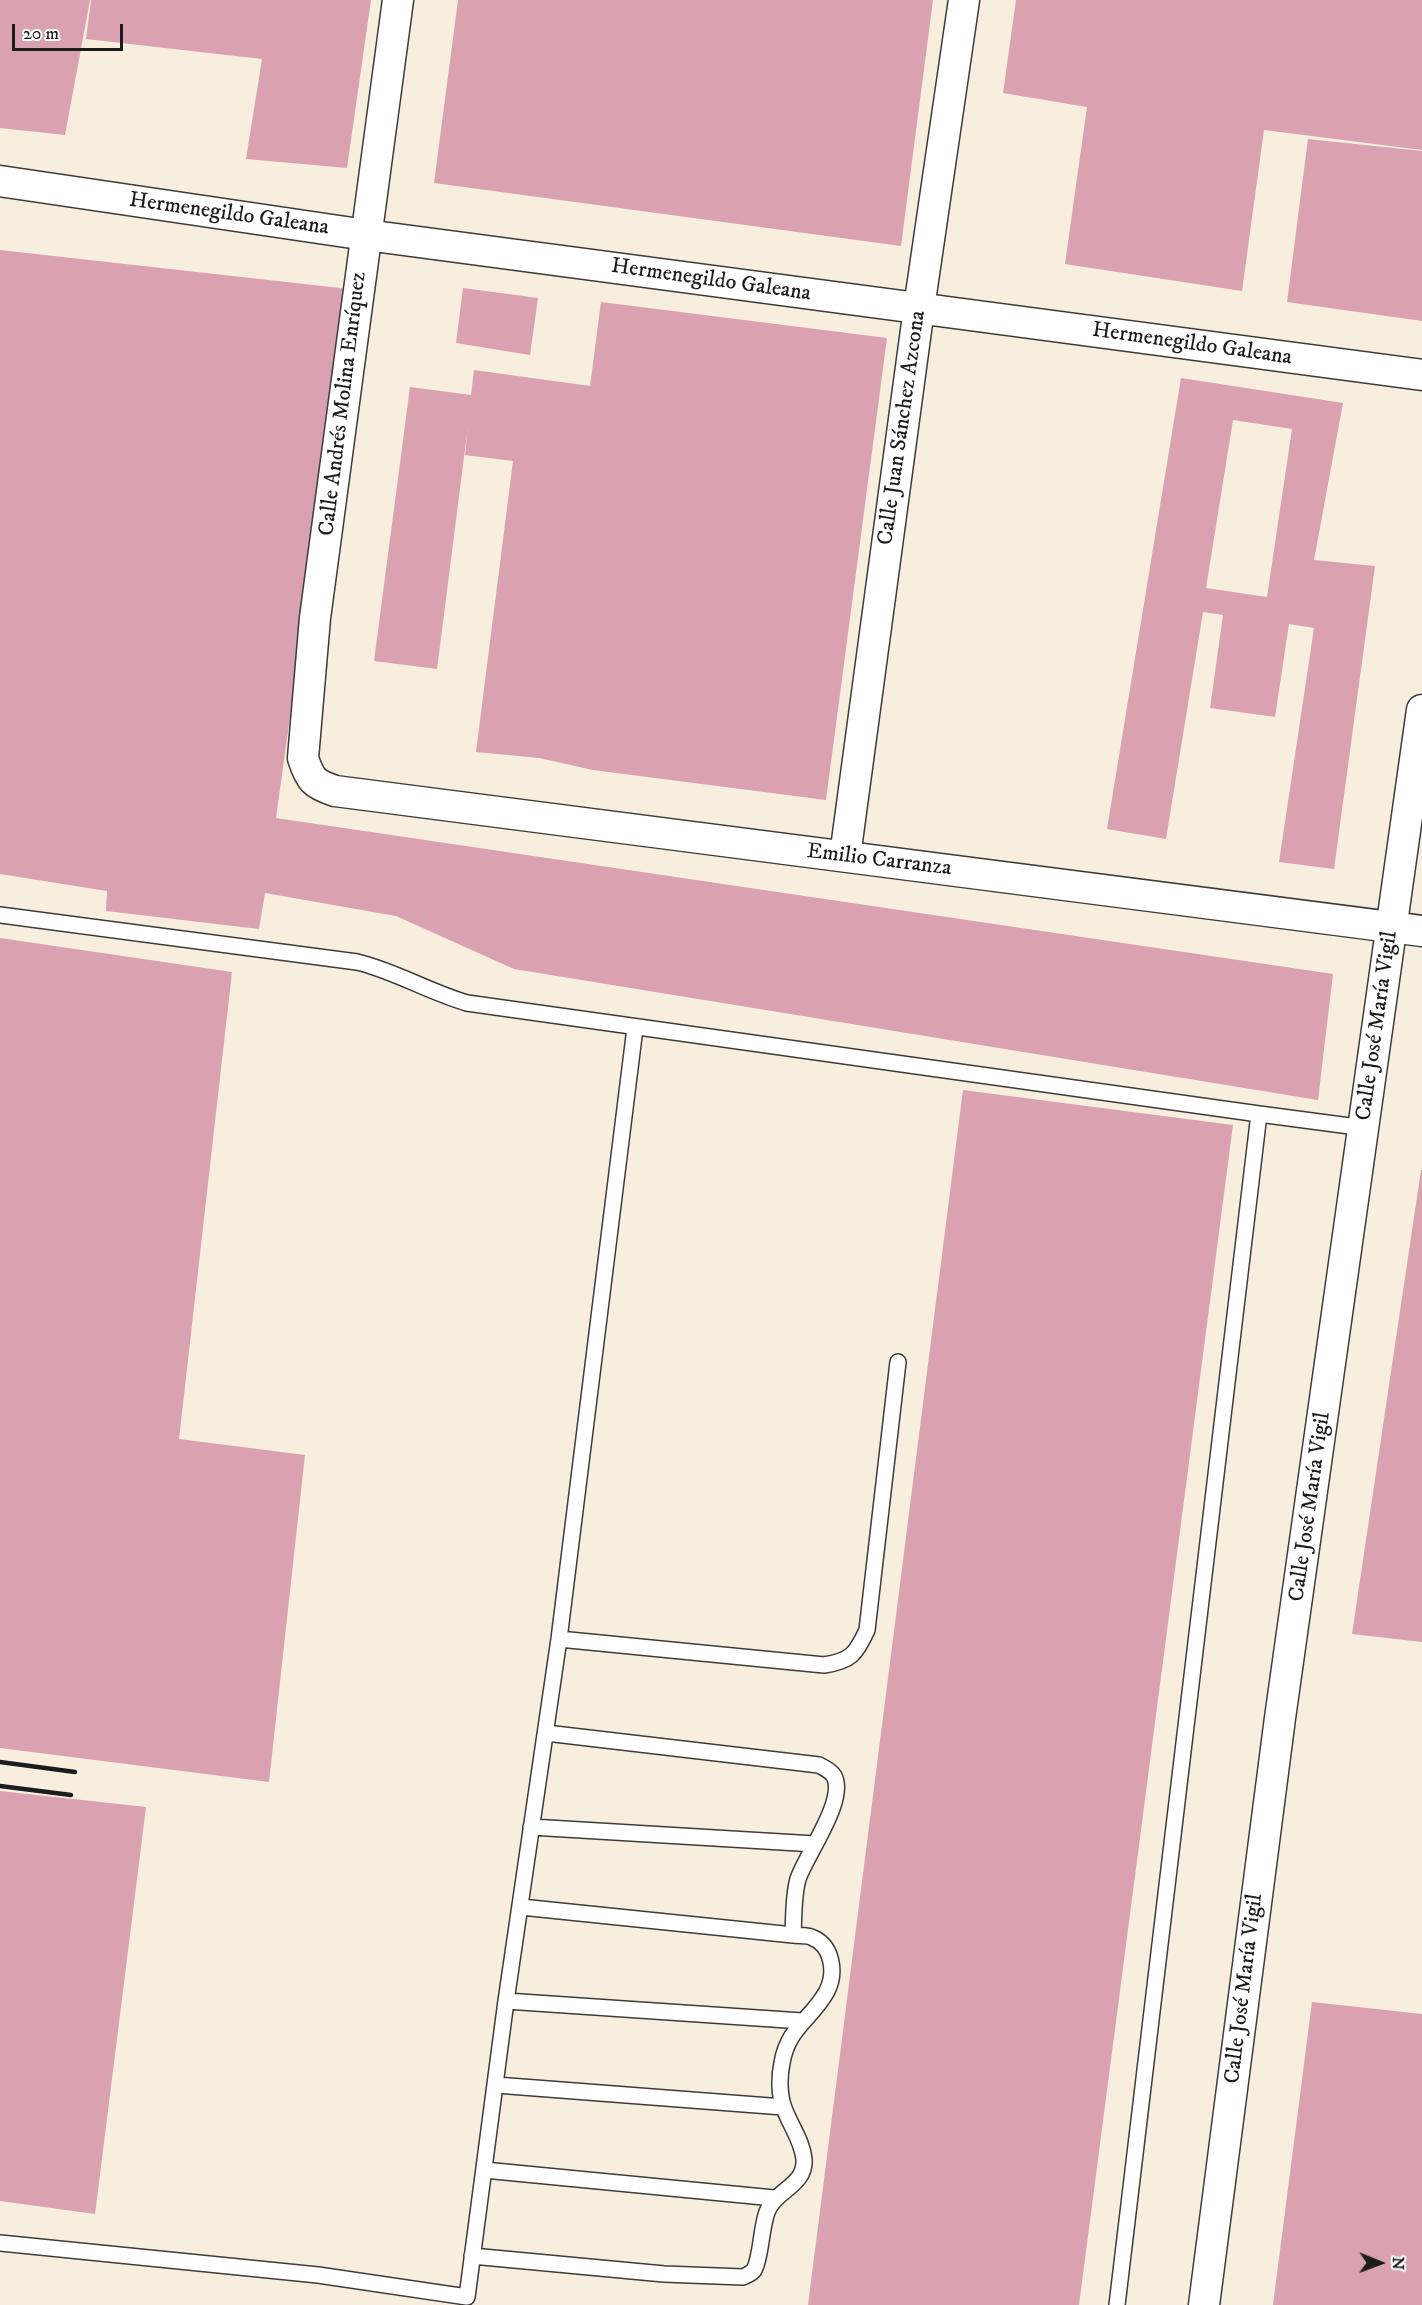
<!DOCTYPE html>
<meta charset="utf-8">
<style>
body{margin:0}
#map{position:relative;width:1422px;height:2305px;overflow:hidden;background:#f7eede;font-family:"IM FELL DW Pica",serif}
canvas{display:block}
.north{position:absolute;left:1350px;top:2233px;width:60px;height:60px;-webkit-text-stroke:4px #fff;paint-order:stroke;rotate:91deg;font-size:16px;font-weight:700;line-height:24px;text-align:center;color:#1c1c1c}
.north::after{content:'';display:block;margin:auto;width:21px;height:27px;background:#1c1c1c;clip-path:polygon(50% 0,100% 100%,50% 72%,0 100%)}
.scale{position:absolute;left:12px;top:24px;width:111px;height:27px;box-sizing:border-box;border:3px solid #1c1c1c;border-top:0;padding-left:8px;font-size:18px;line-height:21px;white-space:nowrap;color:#1c1c1c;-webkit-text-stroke:4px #fff;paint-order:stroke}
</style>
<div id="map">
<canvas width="1422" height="2305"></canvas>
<div class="north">N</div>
<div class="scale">20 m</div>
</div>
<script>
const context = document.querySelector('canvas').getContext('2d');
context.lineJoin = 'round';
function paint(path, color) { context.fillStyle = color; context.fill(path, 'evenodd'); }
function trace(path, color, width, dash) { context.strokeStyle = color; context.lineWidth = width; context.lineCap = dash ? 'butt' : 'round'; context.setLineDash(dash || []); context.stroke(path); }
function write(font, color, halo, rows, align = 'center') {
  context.font = font + ' "IM FELL DW Pica",serif'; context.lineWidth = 5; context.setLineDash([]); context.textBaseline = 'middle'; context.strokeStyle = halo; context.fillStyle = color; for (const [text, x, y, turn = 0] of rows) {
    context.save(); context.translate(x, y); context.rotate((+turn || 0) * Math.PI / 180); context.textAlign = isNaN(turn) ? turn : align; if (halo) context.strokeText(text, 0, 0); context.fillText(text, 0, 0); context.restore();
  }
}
paint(new Path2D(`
 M0,0H90L65,135L0,128Z
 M91,0H371L347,168L246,159L262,59L86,39Z
 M458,0H933L901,246L434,183Z
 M1016,0H1422V150L1264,130L1242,291L1065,264L1087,107L1003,93Z
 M1308,139L1422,151V321L1287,302Z
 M0,250L349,289L276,818L1333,974L1318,1100L514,969L396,916L265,893L259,929L106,911L107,891L0,874Z
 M463,288L538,298L530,355L456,343Z
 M601,302L887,338L826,800L593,770L539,758L476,752L513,461L465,455L468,426L437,669L374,661L410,387L471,395L474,370L590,386Z
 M1181,378L1343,403L1314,560L1375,566L1334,869L1279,862L1314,628L1289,624L1275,717L1210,708L1223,615L1203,612L1166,839L1107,829ZM1233,420L1292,429L1267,597L1206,588Z
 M0,938L232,972L179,1439L305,1455L269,1782L0,1748Z
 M963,1090L1233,1125L1079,2305H808Z
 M1421,1170H1422V1642L1352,1634Z
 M0,1791L146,1807L95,2214L0,2201Z
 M1312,2002L1422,2014V2305H1273Z`), '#daa1b1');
const service = new Path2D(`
 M0,915L357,962C395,971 429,992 467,1003L1259,1114L1117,2305
 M1259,1114L1365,1128
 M559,1639L824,1665C851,1661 856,1654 867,1630L898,1362
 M531,1827L815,1844
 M521,1907L793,1935
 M506,2001L802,2021
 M496,2085L783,2107
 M484,2170L774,2198
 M0,2243L318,2275L467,2297L506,2001L559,1639L635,1028
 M472,2256L664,2274L743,2277C747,2275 751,2274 754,2270C761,2258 761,2228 767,2212C775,2190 806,2186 804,2159C802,2140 790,2125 784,2108C779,2095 779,2077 782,2063C788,2027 812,2019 827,1991C836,1973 833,1945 811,1937C806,1935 798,1936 793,1935C794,1917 793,1897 798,1879C806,1855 847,1800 834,1776C830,1770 824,1768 819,1765L546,1733`);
const minor = new Path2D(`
 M398,0L315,618L303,758C310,780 314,784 335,791L1422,931
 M0,181L366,235L1422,375
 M845,856L919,308L964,0
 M1204,2305L1280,1718L1422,710`);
trace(service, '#3d3c39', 18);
trace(minor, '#3d3c39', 33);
trace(service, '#fff', 15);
trace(minor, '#fff', 30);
trace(new Path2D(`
 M0,1762L75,1772
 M0,1786L71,1795`), '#1c1c1c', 4.5);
write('22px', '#1c1c1c', '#fff', [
 ["Hermenegildo Galeana",229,215,8],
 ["Hermenegildo Galeana",711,281,8],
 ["Hermenegildo Galeana",1192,345,8],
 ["Calle Andrés Molina Enríquez",344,404,-83],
 ["Calle Juan Sánchez Azcona",903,428,-82],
 ["Emilio Carranza",879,861,7],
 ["Calle José María Vigil",1378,1026,-82],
 ["Calle José María Vigil",1311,1507,-82],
 ["Calle José María Vigil",1245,1989,-83]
]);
</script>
